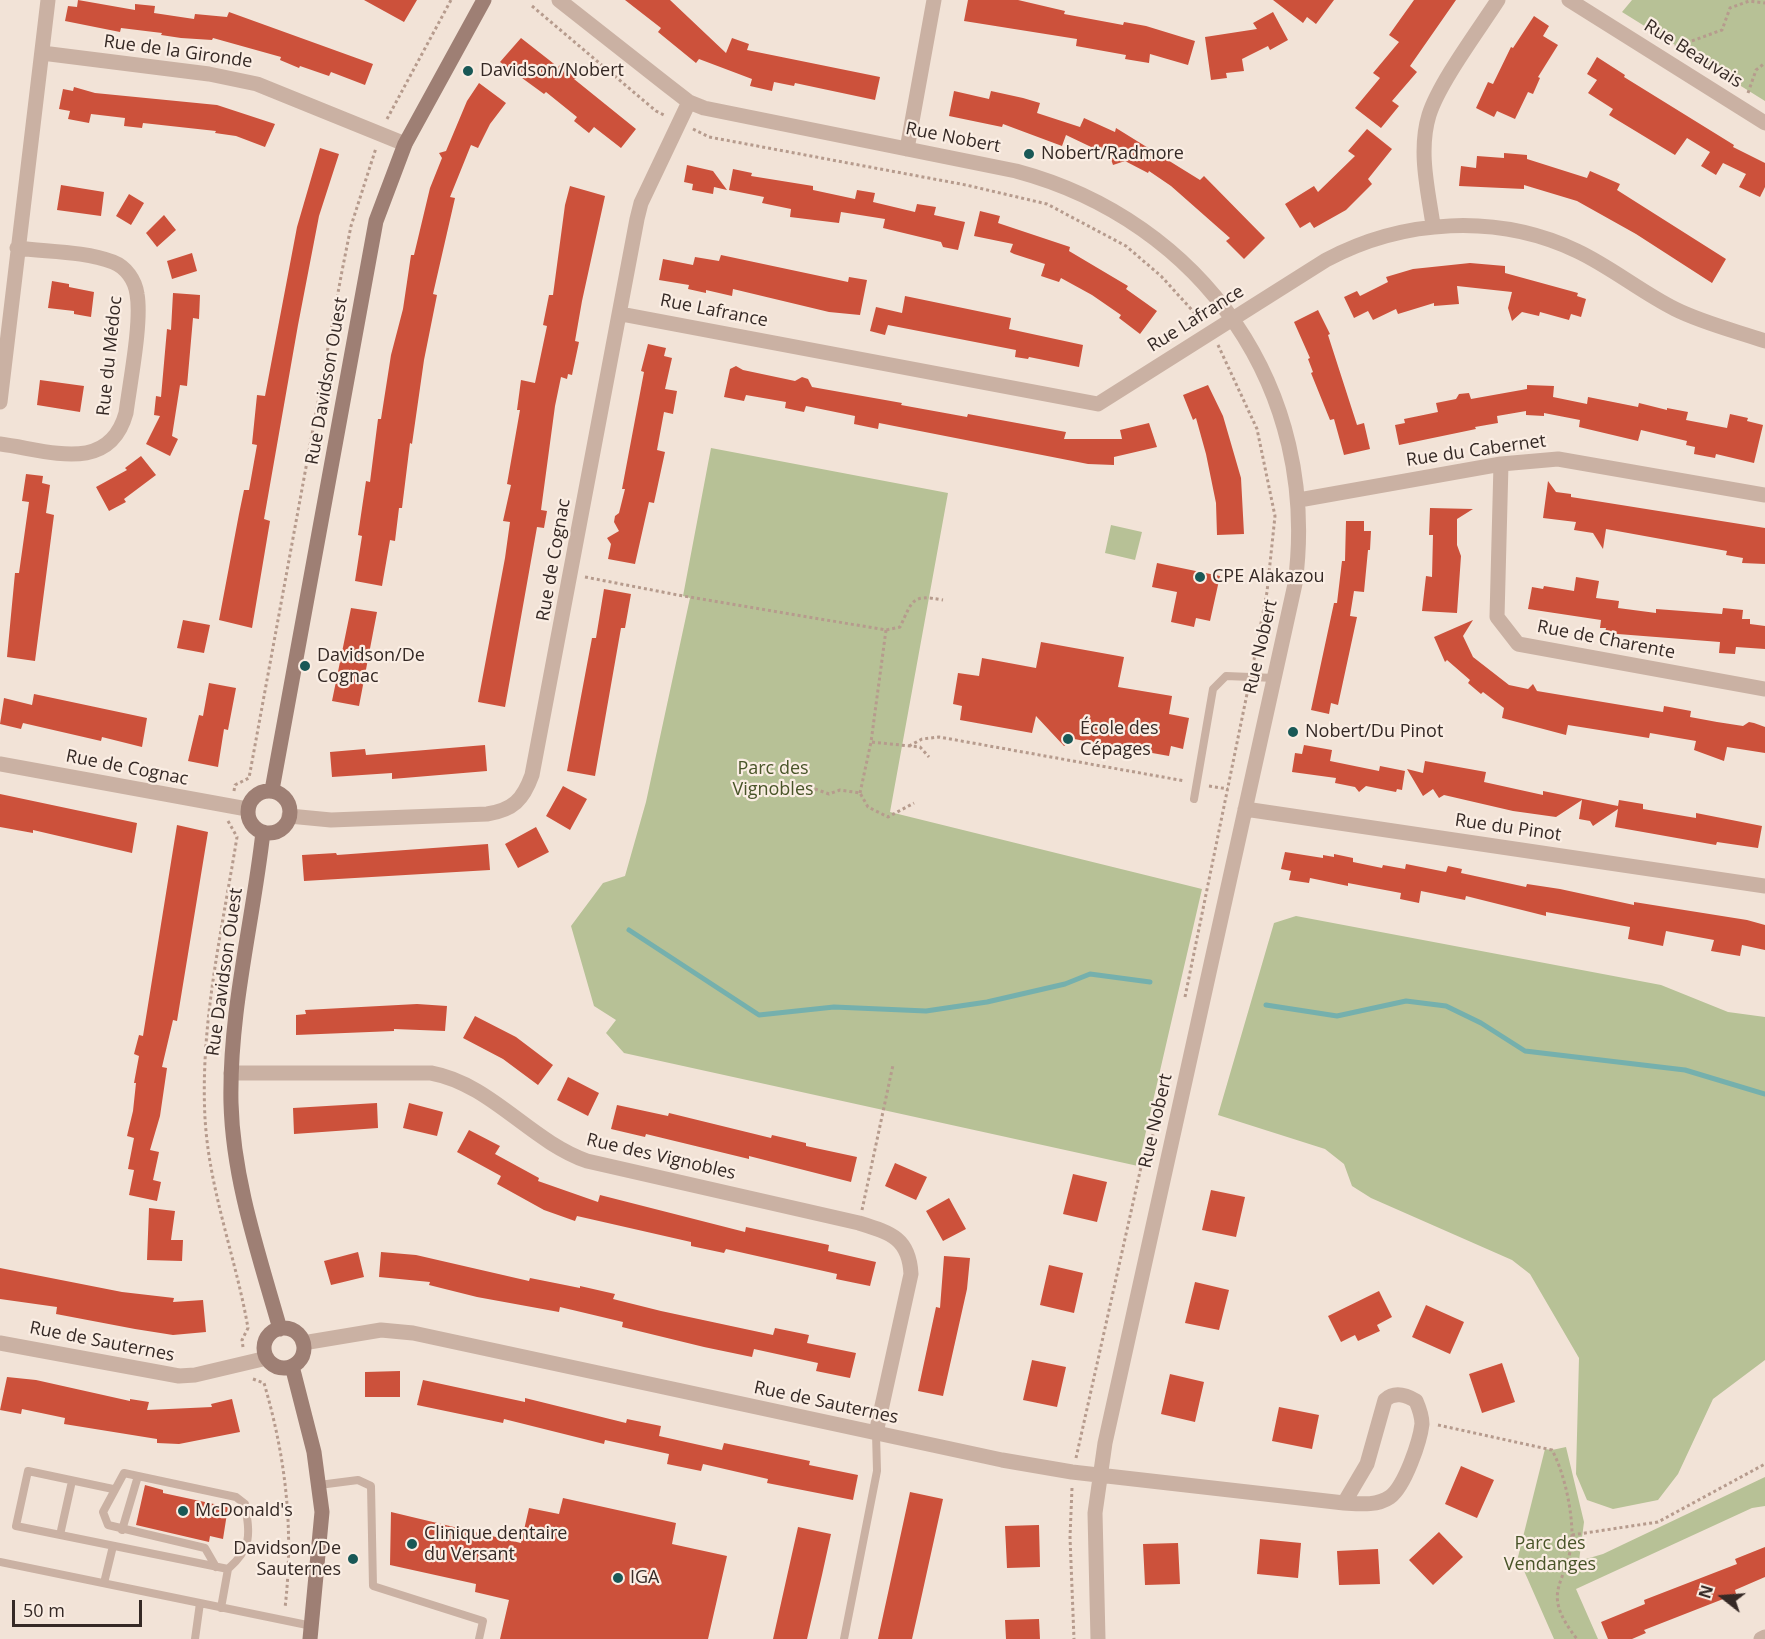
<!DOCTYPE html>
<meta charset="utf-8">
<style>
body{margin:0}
#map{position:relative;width:1765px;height:1639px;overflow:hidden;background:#f2e3d7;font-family:"Open Sans",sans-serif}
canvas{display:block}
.north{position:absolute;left:1693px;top:1567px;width:60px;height:60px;-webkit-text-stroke:4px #faede3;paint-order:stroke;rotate:287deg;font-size:16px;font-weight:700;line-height:24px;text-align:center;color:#352925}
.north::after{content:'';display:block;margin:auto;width:21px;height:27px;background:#352925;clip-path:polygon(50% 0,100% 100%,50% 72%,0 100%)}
.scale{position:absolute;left:12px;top:1600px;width:130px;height:27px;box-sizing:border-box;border:3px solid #352925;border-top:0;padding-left:8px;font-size:18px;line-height:21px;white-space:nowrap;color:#352925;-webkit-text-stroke:4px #faede3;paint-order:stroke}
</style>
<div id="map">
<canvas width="1765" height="1639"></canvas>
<div class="north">N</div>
<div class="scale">50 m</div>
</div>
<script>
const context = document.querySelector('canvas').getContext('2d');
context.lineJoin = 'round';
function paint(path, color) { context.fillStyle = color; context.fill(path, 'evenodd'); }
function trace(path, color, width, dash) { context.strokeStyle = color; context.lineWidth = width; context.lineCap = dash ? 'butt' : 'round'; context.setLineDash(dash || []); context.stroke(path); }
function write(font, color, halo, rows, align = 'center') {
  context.font = font + ' "Open Sans",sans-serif'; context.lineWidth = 4.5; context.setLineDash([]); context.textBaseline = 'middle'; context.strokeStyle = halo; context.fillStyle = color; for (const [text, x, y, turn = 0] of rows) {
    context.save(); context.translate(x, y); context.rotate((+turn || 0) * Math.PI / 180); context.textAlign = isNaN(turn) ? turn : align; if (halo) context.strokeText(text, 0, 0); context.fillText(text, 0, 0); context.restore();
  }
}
paint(new Path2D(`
 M1632,0H1765V101L1622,12Z
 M711,448L948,493L890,812L1202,889L1138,1166L624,1053L606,1033L616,1020L594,1006L571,926L603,883L625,876L646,802L690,598L683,596Z
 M1111,525L1142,532L1135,560L1105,553Z
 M1296,916L1661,985L1728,1012L1765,1017V1360L1713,1399L1678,1474L1658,1500L1613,1509L1587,1500L1576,1474L1579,1358L1530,1274L1512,1260L1371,1198L1352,1186L1344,1164L1325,1149L1218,1115L1274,923Z
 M1566,1447L1584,1522L1579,1561L1603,1554L1765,1477V1506L1752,1508L1576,1589L1598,1639H1554L1518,1557L1545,1449L1552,1450Z`), '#b7c196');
trace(new Path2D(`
 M629,930L759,1015L834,1007L926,1011L987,1002L1065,984L1090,974L1150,982
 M1266,1005L1337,1016L1406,1001L1446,1006L1481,1023L1525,1051L1685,1070L1765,1094`), '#75b0ad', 5);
paint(new Path2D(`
 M78,0L135,10V4L155,6L154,13L194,19L195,14L227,17L229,12L373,64L365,85L331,72L329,76L300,66L299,68L280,60L281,57L213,38L212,40L181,38L161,35L162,33L121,28L120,32L65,21L68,6L77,7Z
 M364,0H417L404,22Z
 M625,0H670L726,53L732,38L749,44L747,50L880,77L875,100L795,83L794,86L774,82L772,91L750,86L752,79L699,59L696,63L658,32L661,28Z
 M968,0H1018L1065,11L1064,14L1123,25L1124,22L1146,26L1195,41L1188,65L1150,54L1149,63L1125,59L1126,55L1076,46L1077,39L964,21Z
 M1273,0H1334L1316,24L1307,17L1303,23Z
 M1414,0H1456L1410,66L1417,72L1392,101L1399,106L1381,128L1355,108L1380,78L1373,73L1399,42L1389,35Z
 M1273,12L1288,40L1270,50L1268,46L1242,59L1244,71L1226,73L1227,78L1211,80L1205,37L1257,29L1253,23Z
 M1534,16L1549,26L1543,36L1558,45L1538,77L1540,78L1533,94L1528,92L1515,119L1497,111L1494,117L1476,108L1488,82L1493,84L1511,47L1513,48Z
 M521,38L558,67L560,65L576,78L574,79L636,129L621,148L594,127L589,133L574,121L577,117L546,92L544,94L500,62Z
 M1597,57L1625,75L1624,77L1734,145L1733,147L1765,163V187L1760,197L1739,187L1746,174L1723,163L1716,175L1701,166L1710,152L1687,138L1675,155L1609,115L1613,109L1588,93L1597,80L1587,74Z
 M479,83L506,103L490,124L478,148L471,145L450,197L455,198L433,294L437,295L424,360L412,444L410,443L402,508H399L395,541L390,540L382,586L355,581L362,536L358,535L366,481L370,482L378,419H381L391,355L403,309L411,255H414L430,188L442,158L439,153L446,151L467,101Z
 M74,87L95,93L217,105L275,124L265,147L236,136L215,133L216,131L143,123L142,128L124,126L125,118L91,114L89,123L68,119L70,111L59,109L63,89L73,91Z
 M954,91L989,99L991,91L1023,98L1040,103L1037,113L1080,127L1084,118L1115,132L1116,128L1200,180L1204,176L1265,238L1244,259L1226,241L1230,238L1171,186L1149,171L1148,173L1125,161L1113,165L1110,156L1066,135L1062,146L1003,124L1002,127L949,116Z
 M1367,129L1392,149L1368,179L1372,184L1346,210L1314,228L1310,222L1300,228L1285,204L1314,186L1318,192L1355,156L1348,151Z
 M320,148L339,154L319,216L298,325L264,519L270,521L252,628L219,620L239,514L244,490H249L257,445L252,444L257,395L265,396L297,227Z
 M1504,153L1527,155V159L1587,178L1590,171L1620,184L1617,190L1726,259L1712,283L1636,234L1577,201L1524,185V189L1459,186L1461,166L1476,168L1477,156L1504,158Z
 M687,165L713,171L727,190L714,187L713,194L692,190L693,184L684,182Z
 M733,169L752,173L751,176L813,186V190L855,199L857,190L875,193L873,202L915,212L917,204L936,207L934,215L965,222L958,250L943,247L941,242L883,228L885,219L841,212L839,223L790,217L791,209L762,203L764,197L729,190Z
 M61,185L104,192L101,216L57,210Z
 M570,186L605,196L582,301L575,341L579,342L572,375L568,374L567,379L561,377L555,406L541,510L547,511L544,528L537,527L505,707L478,702L505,558L510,522L503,521L511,485L507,484L520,410H517L521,380L535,383L547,326L543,325L549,295H553L565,205Z
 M129,194L144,203L131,225L116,216Z
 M980,211L1000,216L998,223L1070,247L1069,251L1128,286L1126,289L1157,311L1140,334L1119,318L1121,315L1092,295L1061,278L1059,282L1041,276L1045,264L1014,254L1010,252L1013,244L974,236Z
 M164,215L176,230L157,247L146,233Z
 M192,253L197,271L172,279L167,261Z
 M721,255L848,282L849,277L867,280L860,315L829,312L733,289L732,296L706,290V293L688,289L689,285L659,280L663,259L693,265L695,257L719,261Z
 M1470,263L1505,266V273L1578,293L1577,296L1586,299L1581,317L1571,314L1569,320L1540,312L1539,316L1522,312L1512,321L1508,308L1512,292L1457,286L1459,304L1434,306V303L1398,314L1396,309L1373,320L1368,311L1354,318L1344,297L1357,291L1360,296L1388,282L1386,277L1413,269Z
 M52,281L69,284V287L94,292L91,317L74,314V311L48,308Z
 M173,293L200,295L199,319L193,318L187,386L180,385L172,436L178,439L170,456L146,444L160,416L154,415L156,396L161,397L167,329L171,330Z
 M905,296L1011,318L1009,329L1083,345L1079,367L1029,357L1028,359L1015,357L1016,350L888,325L885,335L870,331L876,307L902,313Z
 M1318,310L1330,334L1328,335L1357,425L1364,423L1370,449L1344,455L1334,419L1330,420L1311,373L1313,372L1308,359L1310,358L1294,322Z
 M648,344L666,348L664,356L672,358L665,389L677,391L673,414L664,412L657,450L665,452L654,503L649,502L635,564L608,559L611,544L607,538L619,531L614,522L615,516L619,513L625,489H622L644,372L641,371Z
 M736,366L743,370L795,381L802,377L808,379L812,387L902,403L901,405L967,417L968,414L1066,432L1064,439H1122L1120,430L1149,423L1157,447L1114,457V465L1088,464L879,423L878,429L854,424L855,416L806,406L804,412L785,408L786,402L746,395L744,401L724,397L730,369Z
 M40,380L84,386L80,412L37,405Z
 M1208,385L1223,416L1241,478L1244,534L1217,535L1216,503L1206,454L1196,418L1193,420L1183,395Z
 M1527,385L1554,386L1553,397L1587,404L1588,397L1638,407L1639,403L1667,410V408L1688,412L1686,420L1727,428L1730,414L1748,418L1747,421L1763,425L1754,463L1716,454L1715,458L1694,454L1695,447L1686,445L1687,441L1641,430L1638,441L1579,427L1580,420L1544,413V416L1526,415V411L1497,416L1498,423L1475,427L1476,429L1399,445L1395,425L1405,423L1404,419L1438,412L1436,403L1456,399L1459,394L1469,393L1471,399L1527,389Z
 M141,456L156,475L124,499L126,502L109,511L96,487L127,470L125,468Z
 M26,474L43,476L42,483L50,485L46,513L54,515L35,661L7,657L15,573H19L29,502L22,501Z
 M1548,481L1556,492L1571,494V497L1765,528V564L1742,563L1743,558L1726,555L1727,551L1606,529L1603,549L1593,533L1574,530L1576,522L1543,518Z
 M1430,508L1473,509L1457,519V545L1461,556L1457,613L1422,611L1426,576L1432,577L1433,535H1429Z
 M1346,521H1364V531H1371L1370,550H1368L1364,592L1354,591L1350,616L1357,617L1338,705L1331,703L1329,714L1311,710L1334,603H1337L1342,561H1345Z
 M1157,563L1220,576L1210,621L1196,618L1194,627L1171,622L1177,592L1152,587Z
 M1576,577L1599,581L1596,598L1619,601L1618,608L1656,613V609L1722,614L1723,608L1743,610L1742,619H1750V624L1765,626V649L1736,647L1735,654L1719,653L1720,642L1605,633L1606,628H1600L1601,620L1528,609L1532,587L1543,589L1544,586L1574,591Z
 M604,589L631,594L625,628H621L595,776L567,771L592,638H596Z
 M351,608L377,612L359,706L332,701Z
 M183,620L210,625L204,653L177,648Z
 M1473,620L1463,636L1473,657L1509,685L1528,689L1533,684L1537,691L1663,712L1664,706L1691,711L1690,717L1717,722L1743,726L1749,722L1754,723L1765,727V753L1727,747L1724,761L1694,750L1696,741L1650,733L1649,738L1568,725L1566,735L1502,718L1504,708L1483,692L1481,694L1468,683L1470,680L1447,660L1445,662L1434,637Z
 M1041,642L1124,657L1118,687L1172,696L1169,714L1189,718L1183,749L1171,746L1169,756L1074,739L1064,746L1036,716L1032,733L960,720L962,706L953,704L958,673L979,676L982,658L1036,668Z
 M209,683L236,688L228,730L224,729L218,767L188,761L199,715L203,716Z
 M34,694L147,718L142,747L102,737L101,741L23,723L21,729L0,724L4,698L32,705Z
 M485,745L487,771L392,779V773L332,777L330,752L365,749L366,755Z
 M1304,745L1332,750L1330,761L1379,771L1380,766L1405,771L1402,790L1397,789L1396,792L1366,786L1359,792L1355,787L1335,783L1336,778L1292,772L1295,753L1302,754Z
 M1425,761L1486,772L1484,782L1543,795V791L1618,806L1619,800L1643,804V809L1696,818V813L1762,826L1758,848L1717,842L1716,845L1615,827L1618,809L1593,826L1590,821L1579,819L1582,800L1556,817L1513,811L1444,795L1439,798L1433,789L1423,796L1407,769L1423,773Z
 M563,786L587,799L570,830L546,816Z
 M0,794L137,823L132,853L33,830V833L0,827Z
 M177,825L208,832L177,1021L173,1020L162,1067L167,1068L160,1116L150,1150L159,1152L153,1180L161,1182L157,1201L129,1195L134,1170L128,1169L134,1138L127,1136L133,1111L136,1083H134L139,1056L134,1054L139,1035L143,1036Z
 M536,827L549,852L518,868L505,844Z
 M488,844L490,870L304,881L302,855L336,853L337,855Z
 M1285,852L1323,858V855L1334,857V854L1353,858V862L1382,868L1383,865L1405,869L1406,864L1446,872L1448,866L1462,869L1461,873L1526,887L1527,884L1560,889L1634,905V902L1747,920L1765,925V950L1742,945L1740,956L1711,951L1714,940L1666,931L1663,946L1628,939L1630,927L1546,912V916L1466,896L1465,900L1421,891L1419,903L1400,899L1401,893L1348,883V886L1310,878L1309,883L1289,880L1291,871L1281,869Z
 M417,1004L447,1006L445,1031L394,1029V1031L296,1035V1015L306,1014L305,1010Z
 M475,1016L516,1037L553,1065L538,1085L503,1059L463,1038Z
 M568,1077L599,1093L588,1116L557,1100Z
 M377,1103L378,1128L294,1134L293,1108Z
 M409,1103L443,1112L437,1136L403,1128Z
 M617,1105L668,1116L669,1113L771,1138L772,1135L806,1143V1146L857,1157L851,1182L749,1156V1159L646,1134L645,1137L611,1129Z
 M469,1130L500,1146L495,1154L539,1178L538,1181L598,1202L600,1195L745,1232L746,1227L829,1245L828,1251L876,1262L870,1286L836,1279L837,1274L726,1249L724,1253L691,1246V1242L577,1216L575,1221L544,1210L497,1184L501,1176L457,1152Z
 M895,1163L927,1177L916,1200L885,1186Z
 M1073,1174L1107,1182L1097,1222L1063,1214Z
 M1211,1190L1245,1197L1236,1237L1202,1230Z
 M949,1198L966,1229L943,1241L926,1211Z
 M149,1208L175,1211L171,1240H183L182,1261L147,1260Z
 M358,1252L364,1277L331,1285L324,1261Z
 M381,1252L416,1255L529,1281L530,1278L580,1288V1286L615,1294L613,1299L661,1311L773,1335L775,1328L809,1335L807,1343L856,1353L850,1378L816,1371L818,1363L754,1349L752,1357L704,1347L622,1327L623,1322L560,1307L559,1312L477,1297L429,1285L430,1282L379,1277Z
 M944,1256L970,1258L967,1289L943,1396L918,1391L936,1307L940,1308Z
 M1049,1265L1083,1273L1074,1313L1040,1305Z
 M0,1268L122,1292L174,1298L173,1302L203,1300L206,1332L173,1335L135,1329L56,1314L57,1307L0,1299Z
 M1195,1282L1229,1290L1219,1330L1185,1323Z
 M1379,1291L1392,1317L1377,1325L1380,1331L1358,1341L1355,1335L1341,1342L1328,1316Z
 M1426,1305L1464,1322L1450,1354L1412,1337Z
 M1032,1360L1066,1367L1057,1407L1023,1400Z
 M1502,1363L1515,1402L1482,1413L1469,1374Z
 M400,1371V1397H365V1372Z
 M1170,1374L1204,1382L1195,1422L1161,1414Z
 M7,1377L36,1380L130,1401V1399L149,1402L147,1410L212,1407L211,1404L232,1399L240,1432L179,1444L157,1443V1439L64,1424L65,1418L22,1409L21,1414L0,1410Z
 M423,1380L525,1402V1398L626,1423L627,1419L661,1426L659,1436L722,1450L724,1443L810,1461L809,1465L858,1475L853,1500L767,1483L768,1479L703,1464L701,1471L667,1464L669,1454L605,1440L604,1444L504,1419L503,1423L417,1405Z
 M1279,1407L1319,1415L1312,1449L1272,1441Z
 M1461,1466L1494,1480L1477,1518L1445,1504Z
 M145,1485L163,1490V1493L228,1507L223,1539L210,1536L209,1542L136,1525Z
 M910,1492L943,1499L919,1608L912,1639H878Z
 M563,1498L676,1523L672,1544L727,1556L708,1639H500L509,1600L475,1592L476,1584L390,1565L391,1512L521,1543L529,1508L559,1514Z
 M1039,1525L1040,1567L1007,1568L1005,1526Z
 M798,1527L831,1534L822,1575L807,1639H773Z
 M1439,1532L1463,1557L1433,1585L1409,1560Z
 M1260,1539L1301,1543L1298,1578L1257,1574Z
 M1178,1543L1180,1584L1145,1585L1143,1544Z
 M1765,1547V1577L1735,1590L1736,1594L1644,1630L1646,1633L1632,1639H1608L1601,1622L1645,1604L1644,1600L1737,1564L1735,1559Z
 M1378,1549L1380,1584L1339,1585L1337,1551Z
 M1039,1619L1040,1639H1006L1005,1620Z`), '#cc513b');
trace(new Path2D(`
 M532,6L656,111L666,116
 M1675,47L1722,30L1730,8L1749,1L1765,3
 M1748,93L1756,70L1765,63
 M387,119L451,0
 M693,129L709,137L966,185L1047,204L1126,246L1161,276L1201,320
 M1218,345L1257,429L1275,516L1267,592L1253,665
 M585,577L683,596L886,630L900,627C913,600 911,594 943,600
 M886,630L871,742L920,747L929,757
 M909,746L922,739L939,737L1185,781
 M1209,786L1228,789
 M815,789L829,794L840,790L860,793L868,807L888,817L914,803
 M234,791L235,785L249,778L342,271L351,226L376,148
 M860,793L871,742
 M228,821L237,837C222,930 200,1024 205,1118C209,1190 236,1258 248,1328L242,1340L243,1347
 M1185,997L1248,689
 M862,1210L893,1065
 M253,1379L264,1383C286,1458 294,1530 285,1608
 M1438,1425L1552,1450C1564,1472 1572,1509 1572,1535C1570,1585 1537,1588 1577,1639
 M1076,1458L1141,1167L1158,1121
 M1072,1488L1070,1537L1074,1639
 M1572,1535L1658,1522L1765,1464`), '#b69b8d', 3, [3, 3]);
trace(new Path2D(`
 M1194,799L1213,689L1226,676L1275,678
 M138,1476L124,1473L103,1512L108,1525L205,1548L216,1567
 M319,1485L358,1480L371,1486L373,1586L483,1621L479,1639
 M113,1489L28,1471L16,1526L228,1569L221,1608
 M122,1530L138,1476L236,1497L245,1504C250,1535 252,1548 228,1569
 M60,1535L72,1481
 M0,1562L312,1626
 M104,1583L113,1546
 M195,1639L200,1603
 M844,1639L877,1471L876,1433`), '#cab1a3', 8);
trace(new Path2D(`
 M559,0L667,85L689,102L704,108L1016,171C1203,221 1321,390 1295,584L1105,1443L1095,1513L1098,1639
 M1569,0L1765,123
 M42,53L209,74L257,84L405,144
 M907,149L934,0
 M1433,225C1428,190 1418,151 1429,115C1439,83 1478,31 1498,0
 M621,314L1098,404L1326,260C1403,219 1497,213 1577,251C1611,267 1641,292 1675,309C1703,323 1736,331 1765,341
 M0,402L48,0
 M0,444C48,450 109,475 126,413C130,382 142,322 137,294C135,280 126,267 113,262C84,251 47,252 17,248
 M1501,464L1497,617L1518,644L1765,689
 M1299,500L1501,464L1558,459L1765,495
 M0,764L247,809
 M1245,809L1765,886
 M289,816L331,820L487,814C513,810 523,800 532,775L637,219L641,203L689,102
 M231,1073H431C491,1084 530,1141 587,1161L859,1223C891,1233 909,1238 911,1274L876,1433
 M0,1343L179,1376L195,1375L267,1358
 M303,1343L381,1330L413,1333L1002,1460L1072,1472L1344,1503C1360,1504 1377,1506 1390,1497C1405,1486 1420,1441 1422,1424C1422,1417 1419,1408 1416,1401C1406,1395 1395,1391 1385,1400L1367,1464L1344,1503
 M1761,1639L1765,1637`), '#cab1a3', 15);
trace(new Path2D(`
 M272,790L376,221L405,144L484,0
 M248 812a21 21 0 1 1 42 0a21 21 0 1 1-42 0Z
 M263,832C253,922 229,1011 231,1103C233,1180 259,1255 280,1329
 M264 1348a20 20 0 1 1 40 0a20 20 0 1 1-40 0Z
 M292,1366L314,1452L322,1512L310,1639`), '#9e7f74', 15);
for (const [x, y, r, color] of [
 [468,71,6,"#195856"],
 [1029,154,6,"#195856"],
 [1200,577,6,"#195856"],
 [305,666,6,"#195856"],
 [1293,732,6,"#195856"],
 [1068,739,6,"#195856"],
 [183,1511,6,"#195856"],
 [412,1544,6,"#195856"],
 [353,1559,6,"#195856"],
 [618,1578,6,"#195856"]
]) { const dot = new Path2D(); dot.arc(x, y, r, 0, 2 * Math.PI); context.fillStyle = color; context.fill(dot); trace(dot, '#faede3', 2); }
write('18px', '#352925', '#faede3', [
 ["Rue de la Gironde",178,52,8],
 ["Rue Beauvais",1693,54,32],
 ["Rue Nobert",953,138,11],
 ["Rue Lafrance",714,311,11],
 ["Rue Lafrance",1196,319,-32],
 ["Rue du Médoc",110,356,-84],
 ["Rue Davidson Ouest",327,381,-80],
 ["Rue du Cabernet",1476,451,-8],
 ["Rue de Cognac",554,560,-80],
 ["Rue de Charente",1606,640,11],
 ["Rue Nobert",1261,647,-77],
 ["Rue de Cognac",127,768,11],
 ["Rue du Pinot",1508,828,8],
 ["Rue Davidson Ouest",225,972,-82],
 ["Rue Nobert",1156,1121,-77],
 ["Rue des Vignobles",661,1157,13],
 ["Rue de Sauternes",102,1342,11],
 ["Rue de Sauternes",826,1403,12]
]);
write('18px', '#352925', '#faede3', [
 ["Davidson/Nobert",480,71],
 ["Nobert/Radmore",1041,154],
 ["CPE Alakazou",1212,577],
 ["Davidson/De",317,656],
 ["Cognac",317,677],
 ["École des",1080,729],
 ["Cépages",1080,750],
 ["Nobert/Du Pinot",1305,732],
 ["McDonald's",195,1511],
 ["Clinique dentaire",424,1534],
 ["du Versant",424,1555],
 ["Davidson/De",341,1549,"right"],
 ["Sauternes",341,1570,"right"],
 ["IGA",630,1578]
], 'left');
write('18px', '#485428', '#faede3', [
 ["Parc des",773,769],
 ["Vignobles",773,790],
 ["Parc des",1550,1544],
 ["Vendanges",1550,1565]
]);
</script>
